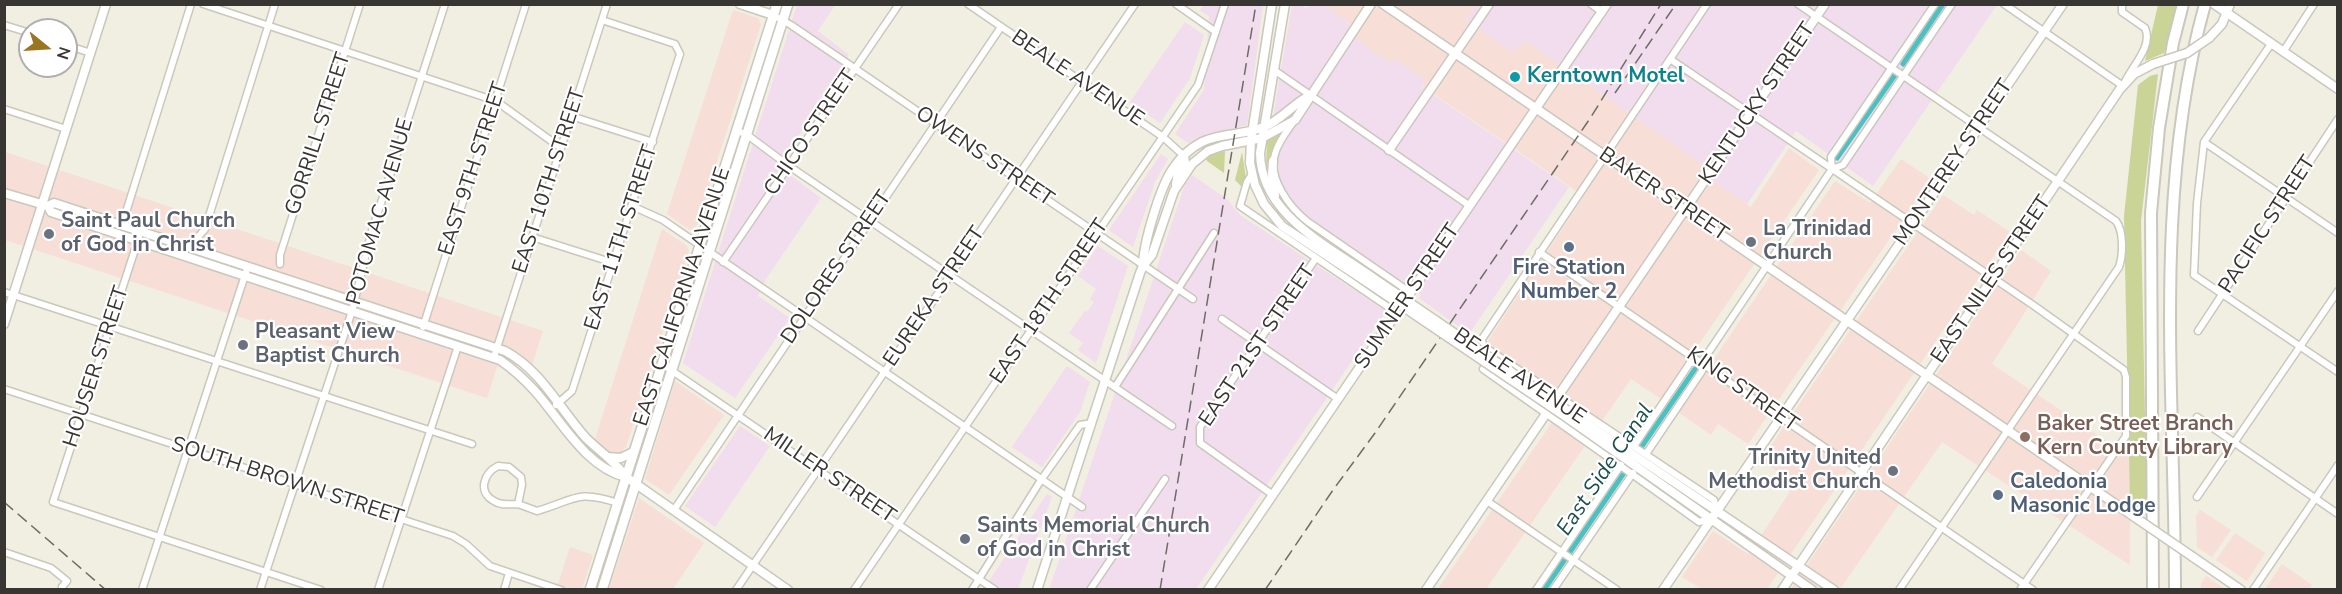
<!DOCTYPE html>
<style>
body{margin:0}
#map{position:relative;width:2342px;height:594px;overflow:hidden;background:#f1eee2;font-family:"Nunito Sans",sans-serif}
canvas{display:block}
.frame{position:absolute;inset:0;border:6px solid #383632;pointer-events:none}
.north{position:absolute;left:18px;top:18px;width:60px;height:60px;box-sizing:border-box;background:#fff;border:2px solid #afafad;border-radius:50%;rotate:108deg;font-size:16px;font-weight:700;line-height:24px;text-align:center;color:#383632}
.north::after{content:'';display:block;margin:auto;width:21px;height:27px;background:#9b7622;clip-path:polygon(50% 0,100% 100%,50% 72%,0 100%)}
</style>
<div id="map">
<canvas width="2342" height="594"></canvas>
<div class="frame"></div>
<div class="north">N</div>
</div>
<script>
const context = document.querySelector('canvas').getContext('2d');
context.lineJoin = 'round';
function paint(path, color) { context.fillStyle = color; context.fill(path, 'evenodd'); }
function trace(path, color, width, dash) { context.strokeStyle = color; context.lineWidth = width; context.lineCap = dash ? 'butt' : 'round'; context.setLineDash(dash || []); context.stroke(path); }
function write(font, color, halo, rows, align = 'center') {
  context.font = font + ' "Nunito Sans",sans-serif'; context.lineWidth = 4.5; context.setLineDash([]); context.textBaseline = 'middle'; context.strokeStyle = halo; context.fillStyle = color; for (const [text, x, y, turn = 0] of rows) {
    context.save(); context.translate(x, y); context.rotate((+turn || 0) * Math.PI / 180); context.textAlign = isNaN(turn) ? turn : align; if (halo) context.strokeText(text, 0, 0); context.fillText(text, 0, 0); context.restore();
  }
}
paint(new Path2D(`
 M1323,5H1477L1466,21L1513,51L1526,41L1704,165L1700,172L1751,207L1789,148L1819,170L1661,399L1631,379L1486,589H1438L1566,402L1485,345L1584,196L1422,86L1425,80L1388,62L1358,41L1347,21Z
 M733,10L758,18L761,24L696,227L690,230L667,214Z
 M5,152L543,331L532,365L497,367L487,398L5,240Z
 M1901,159L1931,179L1748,444L1718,424L1711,435L1678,412L1835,181L1870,203Z
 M1943,195L1974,215L1977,210L2010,232L1767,589H1702L1682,577L1713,531L1748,554L1763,533L1795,484L1761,460Z
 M662,229L687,246L689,251L626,447L620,453H610L595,439Z
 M2021,250L2051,271L1992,364L2130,457V565L1942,442L1840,589L1790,590Z
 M675,381L724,415L669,495L645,479Z
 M639,498L704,543L673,589H609Z
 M2200,510L2231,530L2212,557L2197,547L2196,516Z
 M2235,533L2265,553L2247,581L2216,560Z
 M570,547L593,555L582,589L551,590L559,581Z
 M2282,564L2312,585L2309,589H2265Z
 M2206,576L2225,589H2201V584Z`), '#f7ded6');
paint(new Path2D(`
 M1477,4L1997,5L1873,186L1796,131L1747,204L1700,172L1704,165L1526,41L1513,52L1466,21Z
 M797,5H835L818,31L849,55L779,167L821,198L766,279L758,296L790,318L735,398L683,363Z
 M1204,5H1263L1247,125L1204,135L1188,143L1175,134L1204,90L1209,16L1200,10Z
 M1292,5H1301L1306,8L1311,5H1323L1347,21L1358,41L1388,62L1396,60L1425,80L1422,87L1569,187L1469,334L1419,298L1421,295L1301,213L1281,183L1278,173L1274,111Z
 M1185,22L1204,35L1190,78L1160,123L1130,102Z
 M1161,154L1168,159L1155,182L1133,247L1109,230Z
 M1192,175L1227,199L1240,215L1386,311L1196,589L1049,590L1185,184Z
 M1098,246L1128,266L1096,363L1078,350L1083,343L1069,333L1085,311L1087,312L1094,302L1090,299L1096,289L1078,276Z
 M1067,366L1090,382L1080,412L1042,467L1012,447Z
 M740,426L770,446L715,527L685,506Z
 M1047,494L1052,497L1018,589L983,590Z`), '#f1dded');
paint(new Path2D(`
 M2158,5H2176L2164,53L2145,61Z
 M2158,74L2141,221L2147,513L2130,502L2124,216L2138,85L2150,76Z
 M1280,134L1281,135L1272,150L1266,166L1267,141Z
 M1225,151L1224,173L1207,161L1206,158L1208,155Z
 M1242,152L1246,178L1242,187L1235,180Z`), '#cad496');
trace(new Path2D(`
 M1903,64L1943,4
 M1837,158L1895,75
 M1638,452L1695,369
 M1544,590L1628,467`), '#4cc1c3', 5);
const street = new Path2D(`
 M203,4L496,101L561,148
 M968,4L1163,137L1184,156
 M1176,4L1216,32
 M1591,4L1602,12
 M1707,4L1482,339L1483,346L1714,500L1717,511
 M1798,4L2116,221C2124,232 2123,255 2119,267L1899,590
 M2004,4L2123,86C2129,69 2154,47 2145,28L2122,12V4
 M773,15L791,25L1193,299
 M4,25L30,33
 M2271,44L2204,142L2197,203L2194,275L2338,372
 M66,45L91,53
 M2283,52L2314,4
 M1670,59L2033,305L2124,370L2126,377V436L2020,590
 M1274,70L1470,206
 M4,109L66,129
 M571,116L653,142
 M1294,121C1287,131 1278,142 1275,154C1267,178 1290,208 1308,222L1411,293
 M736,131L746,134L789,166L1172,426
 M2204,142L2338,233
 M1832,169L1831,157L1935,4
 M1252,174L1247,182L1240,206L1397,313
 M632,206L663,220L1082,507
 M122,225L191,4
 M139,237L53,502L321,590
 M198,237L205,229L275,4
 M532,237L614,263
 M1539,252L2033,590
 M723,262L899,4
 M280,264V255L360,4
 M4,292L472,444
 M1222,319L1338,399
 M423,327L526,4
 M2198,331L2338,119
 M494,357L607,4
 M1489,360L1483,369C1555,420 1627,470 1699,522L1711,519
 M662,364L995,590
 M1115,387L1214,233
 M4,389L453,536L466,544L490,566L561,590
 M556,405L572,391L680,54L675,44L602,20
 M2197,417L2338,514
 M1634,446L1690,363L1701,362
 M1646,454L1702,371V362L1832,169L1843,165L1952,4
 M498,466L509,467L521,477L522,485L518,504C510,504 501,506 494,501C477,492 484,473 498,466Z
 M1273,495L1200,443V427L1316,258
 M2197,497L2338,291
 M1487,501L1617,590
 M518,504L537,511C575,500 576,489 618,503
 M674,510L1001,27
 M4,552L51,568L67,581L62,587
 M142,590L248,266
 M260,590L352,311L371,234L445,4
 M378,590L458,346
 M504,590L509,573
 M736,590L1135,4
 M854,590L1198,85L1225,4
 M972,590L1041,480L1080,425L1092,423
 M1090,590L1165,479
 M1536,590L1621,465
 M1553,590L1633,473
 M2253,590L2338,465`);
const secondary = new Path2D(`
 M740,4L773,15
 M1272,4L1251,140L1250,163L1255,185L1264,204L1282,226L1368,283
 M1285,4L1260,153C1261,215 1327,245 1372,277
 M1383,4L2136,518
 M2214,4L2338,89
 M2209,38L2222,24L2230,4
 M1389,150L1489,4
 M1273,161L1272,174L1275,195
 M1176,184L1178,173L1185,163L1184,156
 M4,193L48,206L51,212L500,360C513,369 525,380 535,391C560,419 586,468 626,477
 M48,206L54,203L505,351C541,370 559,408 586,438C599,451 615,461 626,477L788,590
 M1143,266C1143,244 1160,188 1172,170C1179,159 1190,148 1202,142C1221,133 1245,135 1264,127C1281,120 1293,104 1309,96
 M4,324L106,4
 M1567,410L1834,590
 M1563,415L1812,590
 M608,457L621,458L633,452
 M2193,557L2241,590
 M1037,590L1140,273L1143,266L1152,255L1174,191L1192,164L1208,151L1222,146L1262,138L1295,120L1371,4
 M1208,590L1607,4
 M1426,590L1825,4
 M1663,590L2063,4
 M1782,590L2120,89L2134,74L2153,64`);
const primary = new Path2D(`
 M590,590L777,4
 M602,590L788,4`);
const highway = new Path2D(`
 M2153,590L2151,213L2159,128L2173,43L2183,4
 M2175,590C2175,394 2152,195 2205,4`);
trace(street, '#cac7bb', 9);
trace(secondary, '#cac7bb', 11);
trace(primary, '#cac7bb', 12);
trace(highway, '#cac7bb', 14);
trace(street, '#fff', 6);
trace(secondary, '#fff', 8);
trace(primary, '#fff', 9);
trace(highway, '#fff', 10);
trace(new Path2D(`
 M1615,93L1676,4
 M4,502L106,590
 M1160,590L1256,4
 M1265,590L1333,490L1375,433L1591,117L1661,4`), '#6e6c66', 1.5, [12, 6]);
const secondaryBridge = new Path2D(`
 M2153,64L2187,53L2209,38
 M1372,277L1567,410
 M1368,283L1563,415
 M2136,518L2193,557`);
trace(secondaryBridge, '#cac7bb', 11, []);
trace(secondaryBridge, '#fff', 8);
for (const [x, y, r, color] of [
 [1515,77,6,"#0f9aa8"],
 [49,234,6,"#6b7280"],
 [1751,242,6,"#6b7280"],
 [1569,247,6,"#5c6f8a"],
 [243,345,6,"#6b7280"],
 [2025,437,6,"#8d6e63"],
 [1893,471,6,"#6b7280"],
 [1998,495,6,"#5c6f8a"],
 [965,539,6,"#6b7280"]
]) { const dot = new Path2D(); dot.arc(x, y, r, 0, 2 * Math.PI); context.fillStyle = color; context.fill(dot); trace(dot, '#fff', 2); }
write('bold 21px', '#0d838f', '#fff', [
 ["Kerntown Motel",1527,77]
], 'left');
write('21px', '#383632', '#fff', [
 ["BEALE AVENUE",1077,79,34],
 ["KENTUCKY STREET",1758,104,-56],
 ["CHICO STREET",811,133,-56],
 ["GORRILL STREET",319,134,-72],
 ["OWENS STREET",984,157,34],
 ["MONTEREY STREET",1954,163,-56],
 ["EAST 9TH STREET",474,169,-72],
 ["EAST 10TH STREET",550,181,-72],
 ["BAKER STREET",1663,195,34],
 ["POTOMAC AVENUE",381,212,-74],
 ["PACIFIC STREET",2268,225,-57],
 ["EAST 11TH STREET",622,238,-72],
 ["DOLORES STREET",837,268,-56],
 ["EAST NILES STREET",1992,280,-56],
 ["EAST CALIFORNIA AVENUE",683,297,-72],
 ["EUREKA STREET",935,297,-56],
 ["SUMNER STREET",1408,297,-56],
 ["EAST 18TH STREET",1050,302,-56],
 ["EAST 21ST STREET",1258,346,-56],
 ["HOUSER STREET",97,367,-72],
 ["BEALE AVENUE",1519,377,34],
 ["KING STREET",1742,390,35],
 ["MILLER STREET",829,476,34],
 ["SOUTH BROWN STREET",287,482,18]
]);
write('bold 21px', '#5b616d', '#fff', [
 ["Saint Paul Church",61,222],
 ["of God in Christ",61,246],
 ["La Trinidad",1763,230],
 ["Church",1763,254],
 ["Pleasant View",255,333],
 ["Baptist Church",255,357],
 ["Trinity United",1881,459,"right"],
 ["Methodist Church",1881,483,"right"],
 ["Saints Memorial Church",977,527],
 ["of God in Christ",977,551]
], 'left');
write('bold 21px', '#4e5e75', '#fff', [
 ["Fire Station",1569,269],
 ["Number 2",1569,293],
 ["Caledonia",2010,483,"left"],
 ["Masonic Lodge",2010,507,"left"]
]);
write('bold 21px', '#785e54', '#fff', [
 ["Baker Street Branch",2037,425],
 ["Kern County Library",2037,449]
], 'left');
write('italic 22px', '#1c4f50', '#fff', [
 ["East Side Canal",1606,470,-56]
]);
</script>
